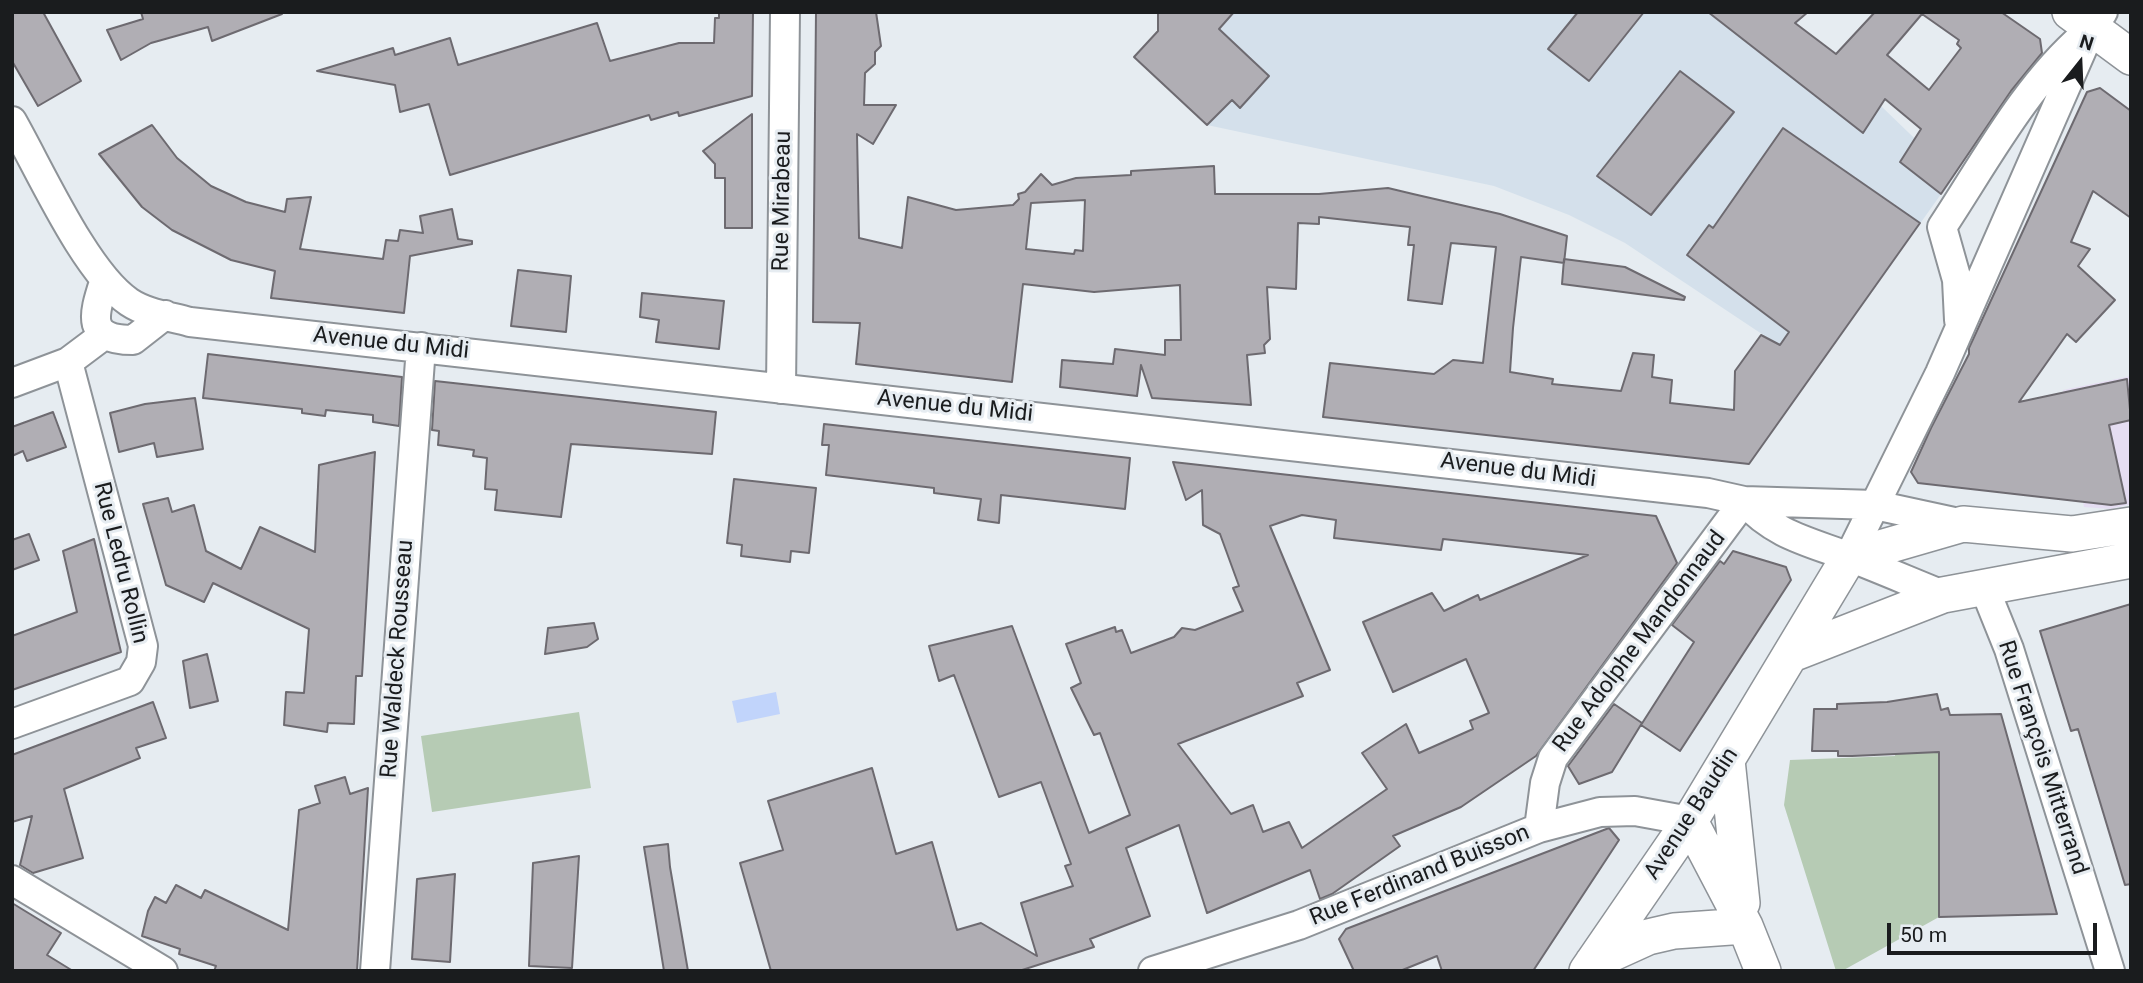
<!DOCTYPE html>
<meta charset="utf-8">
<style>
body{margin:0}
#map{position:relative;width:2143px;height:983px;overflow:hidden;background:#e6ecf1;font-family:Roboto,sans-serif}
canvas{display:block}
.frame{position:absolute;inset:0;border:14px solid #1a1c1e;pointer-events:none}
.north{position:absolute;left:2045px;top:28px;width:70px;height:70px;-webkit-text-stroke:5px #e6ecf1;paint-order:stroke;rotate:18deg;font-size:19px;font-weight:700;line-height:28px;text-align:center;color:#1a1c1e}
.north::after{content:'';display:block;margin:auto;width:24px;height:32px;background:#1a1c1e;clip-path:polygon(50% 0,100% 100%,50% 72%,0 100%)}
.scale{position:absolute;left:1887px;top:923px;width:210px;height:32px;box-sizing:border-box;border:4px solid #1a1c1e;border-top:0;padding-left:9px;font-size:21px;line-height:24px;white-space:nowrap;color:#1a1c1e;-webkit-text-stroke:5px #e6ecf1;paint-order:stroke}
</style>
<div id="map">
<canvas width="2143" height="983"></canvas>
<div class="frame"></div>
<div class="north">N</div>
<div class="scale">50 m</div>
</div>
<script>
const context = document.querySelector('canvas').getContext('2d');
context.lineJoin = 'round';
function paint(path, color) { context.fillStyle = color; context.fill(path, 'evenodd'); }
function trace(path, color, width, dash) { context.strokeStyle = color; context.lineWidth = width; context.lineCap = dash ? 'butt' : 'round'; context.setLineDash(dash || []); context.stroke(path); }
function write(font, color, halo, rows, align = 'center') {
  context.font = font + ' Roboto,sans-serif'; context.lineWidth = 6; context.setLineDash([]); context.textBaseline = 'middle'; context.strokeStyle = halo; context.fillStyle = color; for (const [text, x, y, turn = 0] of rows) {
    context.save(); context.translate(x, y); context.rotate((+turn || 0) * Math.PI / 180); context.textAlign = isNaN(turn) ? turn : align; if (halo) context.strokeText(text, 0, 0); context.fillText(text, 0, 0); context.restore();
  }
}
paint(new Path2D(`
 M2131,376V504L2110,509L2084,507L2063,390Z`), '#e5ddf2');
paint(new Path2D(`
 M1158,12H1808L1796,24L1937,160L1956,173L1816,370L1625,243L1569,215L1494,186L1207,125L1135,57L1165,24Z`), '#d4e0eb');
paint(new Path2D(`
 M579,712L591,788L432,812L421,736Z
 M1895,750L1939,752V917L1842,971H1836L1784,805L1790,760L1895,756Z`), '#b6cbb4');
paint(new Path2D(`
 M776,692L780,714L737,723L732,701Z`), '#c1d4fb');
const building = new Path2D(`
 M12,12H43L81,81L38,106L12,61Z
 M141,12H282V14L212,41L208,27L151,43L121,60L107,30L143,19Z
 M719,12H753L752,96L679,116L678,112L651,120L649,115L450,175L429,104L400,112L395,85L317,71L393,48L395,55L450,38L458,65L597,23L610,61L679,43H714L715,18H719Z
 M816,12H876L881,46L875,52V64L865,73L864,105H896L873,144L857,134L859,238L902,248L908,197L956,210L1013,205L1019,199L1018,194L1025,192L1041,174L1052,185L1076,178L1131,175V171L1214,166L1215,194H1319L1388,188L1413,194L1500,214L1567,236L1564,263L1521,257L1513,328L1510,372L1553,379L1552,384L1621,391L1633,353L1654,355L1652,377L1672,380L1670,403L1734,410L1735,371L1761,335L1780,345L1789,332L1687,255L1709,225L1713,228L1783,128L1920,223L1749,464L1323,417L1330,363L1434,374L1453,360L1483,363L1496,247L1451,243L1442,304L1408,300L1414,245H1408L1410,227L1319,217V224L1298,223L1296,289L1267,287L1270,339L1264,345L1265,353L1247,355L1251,405L1152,398L1141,365L1137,396L1060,387L1062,360L1113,364L1115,349L1165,355V340H1181L1180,285L1094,292L1023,284L1012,382L856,364L860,323L813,322ZM1085,200L1083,251L1075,250L1074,254L1026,249L1031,203Z
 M1158,12H1234L1219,29L1269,76L1240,108L1232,100L1207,125L1134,57L1158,31Z
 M1578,12H1644L1589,81L1548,49Z
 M1708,12H1808L1795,23L1836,54L1875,12H2001L2040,39L2042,53L2011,91L1941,194L1900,162L1921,129L1885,99L1863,133ZM1922,14L1959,40L1957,44L1961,48L1929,90L1887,55Z
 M1680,71L1734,112L1651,215L1597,176Z
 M2100,88L2131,111V218L2093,191L2071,242L2090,249L2078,266L2115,300L2076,342L2067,334L2019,402L2127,379L2131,420L2109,425L2126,503L2111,505L1918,483L1911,472L1931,428L1969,354V348L2087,92Z
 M752,114V228H725V178H715V164L703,151Z
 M152,125L177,158L211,186L246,202L285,212L287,199L311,197L300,249L383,259L386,240L398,241L400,230L423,233L420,216L452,209L458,239L472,241V244L410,256L404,313L271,298L275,271L231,260L172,230L142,207L99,154Z
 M1564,259L1625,267L1685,297L1684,300L1562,284Z
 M518,270L571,276L566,332L511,326Z
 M642,293L724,301L719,349L656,342L659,320L640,317Z
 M208,354L402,377L399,426L373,422V415L326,410L325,416L302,413V409L203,398Z
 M435,381L716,412L712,454L571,444L561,517L495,510L497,490L485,489L487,458L473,456L474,450L438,445L439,431L432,430Z
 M195,398L203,449L157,457L154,443L119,452L110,413L145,404Z
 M53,412L66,447L27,461L23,451L12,456V427Z
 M824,424L1130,458L1125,509L1001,495L999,523L978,520L981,499L934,493V488L826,475L829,445H822Z
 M375,452L362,676H356L354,724L328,723L327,732L284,725L286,692L304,693L309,629L213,583L204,602L166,585L143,504L168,498L172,512L194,505L206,551L241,569L260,527L315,552L319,465Z
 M1173,462L1656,516L1677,563L1536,756L1461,807L1393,836L1400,846L1332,894L1320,899L1310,870L1207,913L1179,825L1126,848L1150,916L1090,939L1094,947L1019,971H771L740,863L783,850L768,801L872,768L896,854L932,842L957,930L981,923L1037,956L1021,903L1073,886L1065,866L1071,864L1041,782L999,797L954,675L939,681L929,646L1012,626L1089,833L1130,815L1100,733L1094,735L1071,688L1081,683L1066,644L1115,627L1116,632L1122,630L1131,653L1174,637L1182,628L1195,630L1243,611L1233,588L1239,586L1220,534L1203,525L1202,490L1186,500ZM1302,515L1336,520L1334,538L1441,550L1443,539L1588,555L1480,600L1478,595L1444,611L1432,593L1363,622L1393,692L1466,659L1489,713L1470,721L1473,729L1419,753L1406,724L1362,753L1387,789L1302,848L1289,822L1263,832L1253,805L1231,814L1178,744L1303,696L1297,683L1330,670L1270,526Z
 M734,479L816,488L809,553L791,551L790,562L741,556L742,545L727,543Z
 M29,534L39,560L12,570V540Z
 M94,539L121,652L12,690V636L77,612L63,551Z
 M1733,551L1786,567L1791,580L1680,751L1641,725L1694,642L1672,625L1720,561L1724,564Z
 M2131,604V884L2125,885L2078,729L2071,731L2040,631Z
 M594,623L598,639L587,647L545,654L548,628Z
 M207,654L218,701L190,708L183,661Z
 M1937,694L1941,710L1948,708L1950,715L2001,714L2057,914L1939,917V752L1852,756H1838V751H1812L1814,709H1837V704L1887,702Z
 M153,702L166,738L136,748L140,758L64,789L83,858L33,873L20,865L32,816L12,822V755Z
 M1614,704L1642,723L1612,772L1579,784L1568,766Z
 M345,777L350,794L368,788L357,971H214L216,966L179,954L180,949L142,936L148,911L155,897L166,903L176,885L201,898L205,890L288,930L299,810L320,803L315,786Z
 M1609,828L1619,840L1533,971H1442L1437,956L1400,971H1354L1339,939L1346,929Z
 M668,844L670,867L688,971H664L644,847Z
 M579,856L572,968L529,966L533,863Z
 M455,874L450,962L412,959L417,879Z
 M12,903L61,933L47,955L73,971H12Z`);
paint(building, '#b0aeb4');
trace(building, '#6d6a70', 2);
const minor = new Path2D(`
 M12,121C40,170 85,272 129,302C147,314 169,316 190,322L1708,493L1744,501L1875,505L1963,524
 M104,282C93,316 86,340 133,340L165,315
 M1959,320L1957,280L1942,227C1985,162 2025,86 2084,35
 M12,383L68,362L104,335
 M781,389L785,12
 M1744,501C1775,536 1811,542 1852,558C1883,570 1913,583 1943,595
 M1849,557L1940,373L2091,29L2103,12
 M1984,587L2009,649L2110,971
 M12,724L130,681L141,662L143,646L68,362
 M1539,828L1545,783L1553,758L1744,501
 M12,880L163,971
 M375,971L421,347
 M1153,971L1299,925L1539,828L1600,812L1635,811L1690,821`);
const major = new Path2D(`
 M2070,12L2131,57
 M1792,654L1943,595L2131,560
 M1727,760L1742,903
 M1690,821L1745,926L1763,971
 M1593,962L1648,937L1674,931L1745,926
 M1587,971L1690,821L1849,557L1963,524L2072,534L2131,525`);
trace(minor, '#8e9398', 32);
trace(major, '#8e9398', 38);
trace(minor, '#fff', 28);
trace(major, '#fff', 35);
write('23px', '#1a1c1e', '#e6ecf1', [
 ["Rue Mirabeau",783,201,-89],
 ["Avenue du Midi",391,344,6],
 ["Avenue du Midi",955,407,6],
 ["Avenue du Midi",1518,471,7],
 ["Rue Ledru Rollin",120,563,76],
 ["Rue Adolphe Mandonnaud",1640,642,-53],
 ["Rue Waldeck Rousseau",398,659,-86],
 ["Rue François Mitterrand",2042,758,72],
 ["Avenue Baudin",1692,814,-57],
 ["Rue Ferdinand Buisson",1420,876,-22]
]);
</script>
